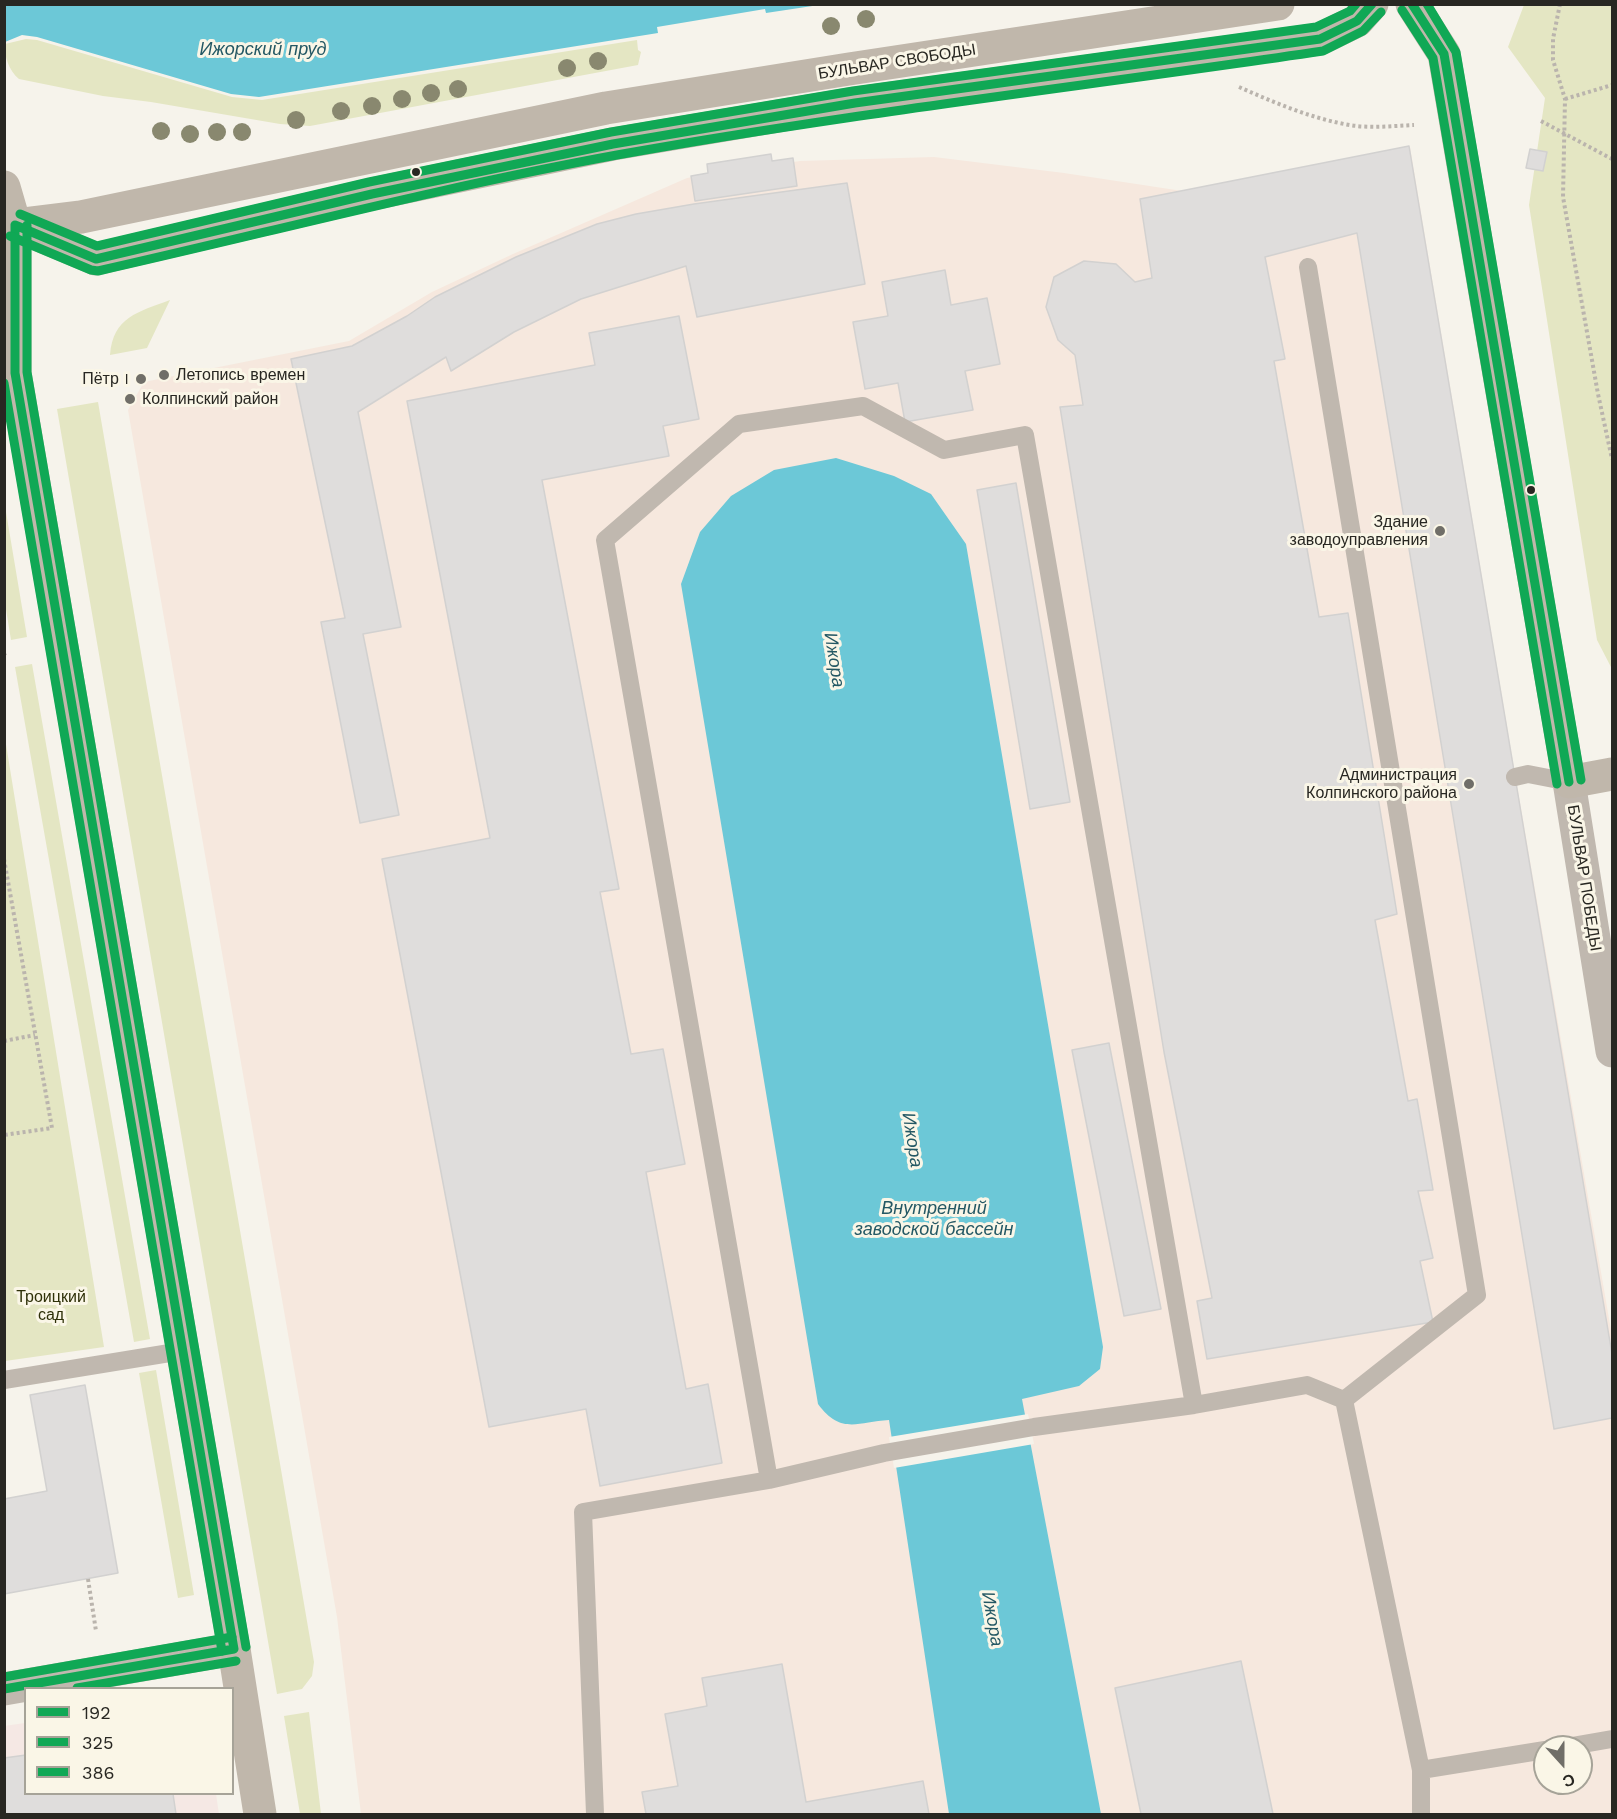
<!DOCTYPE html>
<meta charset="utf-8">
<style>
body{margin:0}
#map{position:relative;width:1617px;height:1819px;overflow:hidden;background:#f6f3eb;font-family:"Work Sans",sans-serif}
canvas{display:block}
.frame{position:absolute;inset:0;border:6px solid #282722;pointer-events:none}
.legend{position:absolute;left:24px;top:1687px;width:210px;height:108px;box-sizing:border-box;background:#faf6e7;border:2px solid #a6a398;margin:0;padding:8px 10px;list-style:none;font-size:18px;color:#282722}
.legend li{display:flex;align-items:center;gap:12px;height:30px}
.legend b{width:30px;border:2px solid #a6a398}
.north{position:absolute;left:1533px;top:1735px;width:60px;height:60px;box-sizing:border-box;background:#faf6e7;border:2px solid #a6a398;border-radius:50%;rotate:159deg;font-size:16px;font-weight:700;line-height:24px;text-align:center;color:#282722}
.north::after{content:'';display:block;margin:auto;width:21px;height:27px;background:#706e68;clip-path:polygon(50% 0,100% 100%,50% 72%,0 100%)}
</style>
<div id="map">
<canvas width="1617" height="1819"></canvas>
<div class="frame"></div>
<ul class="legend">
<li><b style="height:8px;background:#10a855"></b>192</li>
<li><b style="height:8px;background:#10a855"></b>325</li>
<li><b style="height:8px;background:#10a855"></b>386</li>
</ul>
<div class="north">С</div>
</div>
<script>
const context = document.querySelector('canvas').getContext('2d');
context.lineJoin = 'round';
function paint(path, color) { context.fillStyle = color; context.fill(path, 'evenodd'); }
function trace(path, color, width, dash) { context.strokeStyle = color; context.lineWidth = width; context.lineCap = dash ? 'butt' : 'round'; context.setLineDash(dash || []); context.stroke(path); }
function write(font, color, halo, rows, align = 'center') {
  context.font = font + ' "Work Sans",sans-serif'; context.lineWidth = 6; context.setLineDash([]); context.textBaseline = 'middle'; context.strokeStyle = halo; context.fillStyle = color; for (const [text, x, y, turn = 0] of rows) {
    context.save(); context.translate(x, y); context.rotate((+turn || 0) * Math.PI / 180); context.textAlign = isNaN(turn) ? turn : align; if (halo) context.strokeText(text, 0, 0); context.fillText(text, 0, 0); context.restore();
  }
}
paint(new Path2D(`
 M25,1723L26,1794H216L219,1814H5L4,1726Z`), '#f5e8e4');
paint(new Path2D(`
 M1410,147L1513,762L1612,1336V1814H361L337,1617L128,410L144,382L349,341L432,292L513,254L687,178L800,161L934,157L1064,173L1189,192ZM1545,1747H1581V1783H1545Z`), '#f6e8de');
paint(new Path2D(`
 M1524,5H1612V669L1597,640L1529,205L1545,98L1508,47Z
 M26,39L37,40L232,97L262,100L637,40L638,50L641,52L638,65L310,126L280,124L151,102L103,96L19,79C9,71 4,56 5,44Z
 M170,300L147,348L110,355C113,317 138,312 170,300Z
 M98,402L314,1662L312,1676L302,1689L277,1694L57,409Z
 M5,506L27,637L11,640L5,603Z
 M32,664L150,1339L134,1342L15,667Z
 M4,732L104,1347L5,1361H4Z
 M156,1370L194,1595L178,1598L139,1373Z
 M309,1712L321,1814H300L284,1716Z`), '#e4e6c3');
paint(new Path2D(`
 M5,4H819V5L766,13L765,9L657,27L658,33L259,97L231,94L37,37L22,35L5,42Z
 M836,458L894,476L931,494L966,544L1103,1347L1100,1369L1079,1386L1022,1399L1101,1814H949L889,1420C857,1422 841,1435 818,1404L681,584L700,532L731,496L774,470Z`), '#6cc8d7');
paint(new Path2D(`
 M1028,1414L1034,1444L894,1468L889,1437Z`), '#f6f3eb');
const building = new Path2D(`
 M1409,146L1612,1354V1418L1554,1429L1357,233L1265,257L1285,359L1274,361L1319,617L1348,613L1397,914L1375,920L1408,1101L1417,1099L1433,1190L1418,1191L1433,1258L1420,1261L1433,1322L1207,1359L1197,1301L1212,1298L1164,1052L1060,407L1083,405L1075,355L1058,340L1046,307L1054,277L1084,261L1116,264L1135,282L1152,278L1140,199Z
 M1530,149L1547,152L1543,171L1526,168Z
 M771,154L772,161L793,158L797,186L695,201L691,176L708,173L707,164Z
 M847,183L865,284L697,317L686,266L581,299L514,332L451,371L446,357L358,412L401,627L363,634L399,815L360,823L321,622L345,618L291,359L352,346L407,316L435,297L516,257L597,224L636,214L694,204Z
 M945,270L951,305L987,298L1000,364L965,371L973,410L905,422L898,383L865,389L853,322L888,316L882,282Z
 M679,316L699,419L663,426L669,456L542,480L619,889L600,892L631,1054L663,1049L685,1164L646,1172L686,1389L708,1384L722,1463L600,1486L586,1409L489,1427L382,859L490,838L407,401L595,365L589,333Z
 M1016,483L1070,802L1030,809L977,490Z
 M1109,1043L1161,1309L1124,1316L1072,1050Z
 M85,1385L118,1573L4,1594V1499L47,1491L30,1395Z
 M1241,1661L1273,1814H1141L1115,1688Z
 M782,1664L806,1802L923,1781L929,1814H646L642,1792L678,1786L665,1714L707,1706L702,1678Z
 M26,1755V1794H173L176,1814H4V1758Z`);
paint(building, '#dfdddc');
trace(building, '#d2d1d0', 1.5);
trace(new Path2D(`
 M1560,4L1553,39V60L1565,99L1563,197L1598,394L1612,459
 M1239,87C1273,102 1308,117 1344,124C1367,129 1391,126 1414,125
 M1565,99L1612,85
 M1541,121L1612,159
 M4,654L6,653
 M4,859L52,1128L4,1135
 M4,1041L35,1035
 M88,1579L96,1631`), '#bab4ad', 4, [3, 3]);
trace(new Path2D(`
 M1308,267L1477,1295L1344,1400
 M1515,777L1528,774L1569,782
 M4,1380L182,1351
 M769,1480L605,540L739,424L863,406L944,450L1025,435L1194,1405
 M1566,1747L1612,1739
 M1421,1770V1814
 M595,1814L583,1512L769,1480L884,1453L1034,1427L1194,1405L1307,1385L1344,1400L1421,1770L1545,1750`), '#c0b8af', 18);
trace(new Path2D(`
 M1569,782L1612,1051
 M4,1689L234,1649`), '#c0b8af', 33);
trace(new Path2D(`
 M1412,4L1444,54L1569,782L1612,774
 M4,187L15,225V373L234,1649L260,1814
 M15,225L96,259L372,194L613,144L855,103L1320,39L1357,21L1372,4
 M16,225L81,217L606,108L849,69L1278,4`), '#c0b7ab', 33);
trace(new Path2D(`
 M1412,4L1444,54L1569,782
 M15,225V373L234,1649
 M15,225L96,259L372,194L613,144L855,103L1320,39L1357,21L1372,4
 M4,1689L234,1649`), '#10a855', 9);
trace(new Path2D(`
 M1402,10L1433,58L1557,784
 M10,236L91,270L98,271C271,232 442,187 617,155C851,113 1087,86 1323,51L1363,31L1381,12
 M4,383L222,1651
 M77,1688L236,1661`), '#10a855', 9);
trace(new Path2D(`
 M1427,4L1456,52L1581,780
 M20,214L97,246L369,182L611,132L853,91L1316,27L1350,11L1356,4
 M27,225V372L246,1647
 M4,1677L232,1637`), '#10a855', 9);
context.fillStyle = '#89886f';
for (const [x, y] of [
 [866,19],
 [831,26],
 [598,61],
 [567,68],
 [458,89],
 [431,93],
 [402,99],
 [372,106],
 [341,111],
 [296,120],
 [161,131],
 [217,132],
 [242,132],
 [190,134]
]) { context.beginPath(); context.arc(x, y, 9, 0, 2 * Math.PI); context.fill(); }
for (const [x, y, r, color] of [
 [416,172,5,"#282722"],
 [164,375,6,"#706e68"],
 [141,379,6,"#706e68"],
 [130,399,6,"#706e68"],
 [1531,490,5,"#282722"],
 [1440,531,6,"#706e68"],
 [1469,784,6,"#706e68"]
]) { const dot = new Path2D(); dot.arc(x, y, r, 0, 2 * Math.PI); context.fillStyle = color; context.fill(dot); trace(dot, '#faf6e7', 2); }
write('16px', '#282722', '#faf6e7', [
 ["БУЛЬВАР СВОБОДЫ",897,62,-9],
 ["БУЛЬВАР ПОБЕДЫ",1584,878,81]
]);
write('16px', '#282722', '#faf6e7', [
 ["Летопись времен",176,375,"left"],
 ["Пётр I",129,379],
 ["Колпинский район",142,399,"left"],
 ["Здание",1428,522],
 ["заводоуправления",1428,540],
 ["Администрация",1457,775],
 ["Колпинского района",1457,793]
], 'right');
write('16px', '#2f3109', '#faf6e7', [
 ["Троицкий",51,1297],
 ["сад",51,1315]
]);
write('italic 18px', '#245864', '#faf6e7', [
 ["Ижорский пруд",263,50],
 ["Ижора",834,660,81],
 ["Ижора",912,1140,81],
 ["Внутренний",934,1209],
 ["заводской бассейн",934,1230],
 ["Ижора",992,1619,80]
]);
</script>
